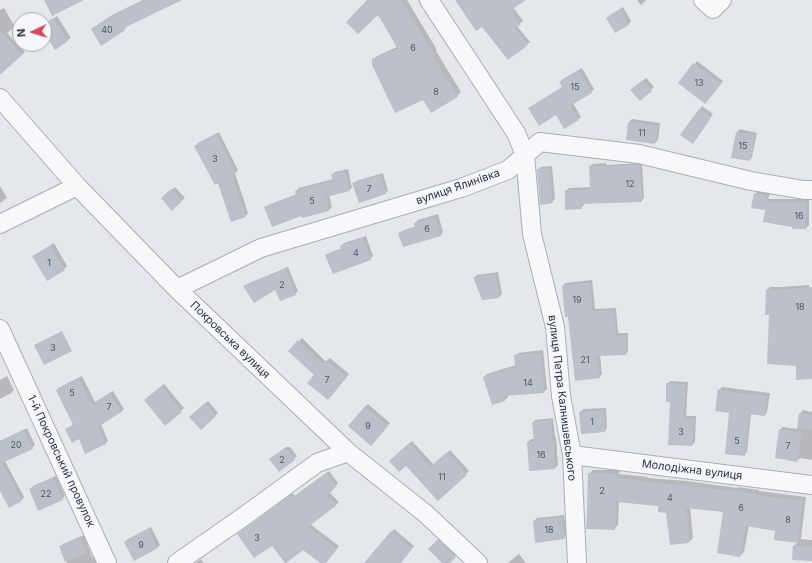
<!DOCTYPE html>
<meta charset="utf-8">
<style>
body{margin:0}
#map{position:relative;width:812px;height:563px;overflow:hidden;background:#e4e7ec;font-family:Inter,sans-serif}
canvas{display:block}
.north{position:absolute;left:12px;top:12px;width:40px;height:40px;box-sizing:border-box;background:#f4f6f9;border:1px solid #a4a8b1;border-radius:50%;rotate:266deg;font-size:11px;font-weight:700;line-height:16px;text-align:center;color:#2b3445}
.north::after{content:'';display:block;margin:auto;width:14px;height:18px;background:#d1495b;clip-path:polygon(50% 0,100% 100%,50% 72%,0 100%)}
</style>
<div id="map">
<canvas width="812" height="563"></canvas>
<div class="north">N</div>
</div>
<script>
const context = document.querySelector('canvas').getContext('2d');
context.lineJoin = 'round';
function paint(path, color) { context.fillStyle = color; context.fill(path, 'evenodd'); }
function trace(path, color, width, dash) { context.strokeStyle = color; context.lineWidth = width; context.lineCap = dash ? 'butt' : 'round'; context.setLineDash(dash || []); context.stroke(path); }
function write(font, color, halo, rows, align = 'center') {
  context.font = font + ' Inter,sans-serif'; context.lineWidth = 4; context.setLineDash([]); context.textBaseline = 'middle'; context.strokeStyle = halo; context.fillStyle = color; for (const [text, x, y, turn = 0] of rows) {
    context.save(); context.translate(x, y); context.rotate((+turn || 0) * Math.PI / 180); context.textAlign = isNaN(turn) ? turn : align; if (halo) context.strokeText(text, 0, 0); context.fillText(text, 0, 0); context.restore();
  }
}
paint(new Path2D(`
 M143,0H163L125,26L126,28L123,31L95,27L116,13Z
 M369,0H407L437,50L436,51L461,92L457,96L423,99L373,60L377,56L397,47L378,13Z
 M457,0H516L513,7L523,21L517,26L530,42L527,44L482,25Z
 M637,0H646L641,5Z
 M623,7L631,21L629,24L615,32L607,18L610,15Z
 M4,8L15,27L7,33L25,52L4,70L0,65V10Z
 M57,16L71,38L56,48L44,30V24Z
 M697,61L723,81L708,100L679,83Z
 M582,68L594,89L591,92L573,103L581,117L578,120L557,114L529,108L532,106L563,87L560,82L563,79Z
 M646,78L654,87L640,100L635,87Z
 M702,106L713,114L695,139L681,134Z
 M632,119L660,123L658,140L655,143L629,122Z
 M740,129L757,133L752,157L750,160L732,157L737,132Z
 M219,132L238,170L235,173L248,213L246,216L219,181L196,146L198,143Z
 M606,163V165L642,163L644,198L641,201L584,203V205L581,208L566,191L569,188L591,187L590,166L593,164Z
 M552,166L555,199L552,202L538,170L541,167Z
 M348,169L352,188L349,190L329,195L332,207L329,210L302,215L265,208L268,205L297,194L296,191L299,188L333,179L332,175L335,172Z
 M383,173L388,191L385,193L354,183L356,181Z
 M0,186L7,198L0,203Z
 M175,187L185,198L172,209L165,195Z
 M758,191L770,193L768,199H809V225L806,228H793V226L766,209L755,194Z
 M438,214L443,232L440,235L400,233L402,231L416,226L415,223L418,220Z
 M366,236L373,256L370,259L327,256L329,253L342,248L341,246L344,243Z
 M54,243L67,266L64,269L36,254Z
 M288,267L298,291L295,294L275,288L244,286L247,284Z
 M498,272L502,294L499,297L483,299L474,278L477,275Z
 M592,280L595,309L616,308L618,333H628V351L626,354L600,355L602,374L599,377L569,315L563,286L565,283Z
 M809,285V319H812V378L797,365L767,290L770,287H781Z
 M302,338L326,362L330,358L349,374L331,396L315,375L290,351Z
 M543,350L547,389L544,392L507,394L508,397L505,400L493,404L484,377L487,374L516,365L515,356L518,353Z
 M7,376L14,390L11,393L0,399V380Z
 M82,376L95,402L113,391L124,409L121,412L101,424L108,441L105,444L80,438L66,429L74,424L57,390L60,387Z
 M670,381L688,382L686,416H696L695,442L692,445L671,401L667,384Z
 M164,384L184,408L165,425L148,398Z
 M722,387L770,393L767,412L765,415L751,414L747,452L744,455L730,412L719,390Z
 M208,401L218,413L201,429L190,417Z
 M368,404L390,423L374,442L365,407Z
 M606,408L607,428L605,431L580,412L583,409Z
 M803,410L812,412V460L800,458L797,461L780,430L783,427L797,429L800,413Z
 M553,418L555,437H556L558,465L555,468L530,470L528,442L531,439H534L533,423L535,420Z
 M27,428L35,445L32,448L5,461L24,497L22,500L9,507L0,489V441Z
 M412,441L434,465L450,450L469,471L438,500L406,464L391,461Z
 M286,447H290L297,456L294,459L273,457Z
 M593,470H620L619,474L648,477L647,478L687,481L737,488L738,487L759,490V491L806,497L801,538L800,539L812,540V560L794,546L798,542L775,539L776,530L749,525L744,552L740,556L724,511L690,507L693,538L689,542L667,512L659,506L619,501L618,525L614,529L589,474Z
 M329,471L338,483L330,493L339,502L310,524L339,546L325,563H321L303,549L272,545L242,531L293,493L295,496Z
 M56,476L65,496L62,499L30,489L33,486Z
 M564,515L567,535L564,538L534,521L537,518Z
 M151,527L160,545L158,547L125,542L128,539Z
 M394,529L414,546L400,563H365Z
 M84,535L92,557L95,555L99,563H67L60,547L63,544Z
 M441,537L458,553L448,563H443L429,549Z
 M519,554L526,563H508L509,562Z
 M201,559L204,563H196Z`), '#0003');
paint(new Path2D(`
 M44,0H84L52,16Z
 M144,0H182L122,29L124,31L101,46L91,29L112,15Z
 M367,0H401L434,54L432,55L458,97L431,113L423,100L395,113L372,65V59L397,49L394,42L378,15L358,34L346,22Z
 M455,0H526L511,10L520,25L515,29L528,45L508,60L482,27L476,31Z
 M620,9L629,25L615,33L606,18Z
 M53,18L68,41L55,50L44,32V24Z
 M0,30L22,55L0,75Z
 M693,63L721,84L705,104L678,83Z
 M578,70L592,93L570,106L579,120L564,129L556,115L539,126L528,108L562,87L559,82Z
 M643,80L652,91L640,101L630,90Z
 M699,109L711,118L693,144L680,135Z
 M628,122L658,126L655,144L626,140Z
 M736,132L755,135L750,161L731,158Z
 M216,134L236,173L232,176L246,217L231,222L218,183L215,185L194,146Z
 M640,165L642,202L582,204V209L565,210V190H590L589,166H603V167Z
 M549,168L553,203L540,205L537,169Z
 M345,171L350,191L326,197L329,211L302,218L301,216L272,227L264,207L296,195L295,191L333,181L331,174Z
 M380,175L386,194L359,203L352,183Z
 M171,189L182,201L172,211L161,198Z
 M754,193L767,196L766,202H806V229H792V227L763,222L765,210L751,208Z
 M435,217L441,236L403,247L398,233L415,227L414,223Z
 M363,238L371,260L333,274L325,255L341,249L340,246Z
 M50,246L65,270L47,281L32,256Z
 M285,269L296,295L280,301L275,290L254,303L243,286Z
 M496,274L499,298L482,300L473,277Z
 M590,283L593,311L614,310L616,336L625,335L626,355L597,356L600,378L575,381L568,317H565L562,286Z
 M812,287V379L796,380V366L767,364L769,315H765L766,289L777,290Z
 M62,331L72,351L44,365L34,345Z
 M298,340L323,364L326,360L347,377L328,400L307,383L314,375L288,351Z
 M541,353L544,393L504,396L505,401L492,405L483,377L515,367L514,355Z
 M79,379L92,405L110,393L121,412L98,427L106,444L85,454L79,439L72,443L65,429L73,425L56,390Z
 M666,383L685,384L684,418L694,419L692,446L668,445L670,402H666Z
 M161,386L182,412L165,426L144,400Z
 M718,389L731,392L767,396L765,416L749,414L745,456L725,454L729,413L715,411Z
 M205,403L216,416L201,430L189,417Z
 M365,406L388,426L371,446L348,426Z
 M604,410L605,432L581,434L579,412Z
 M799,413L812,415V430L797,428Z
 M551,420L552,440H553L555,469L529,471L527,442L534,441L532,422Z
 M779,429L802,433L797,462L775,458Z
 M24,430L33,449L2,463L22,501L9,508L0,491V441Z
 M409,443L430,467L447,452L467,475L438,501L406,466L399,472L389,461Z
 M282,450H288L295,460L279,472L269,459Z
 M326,473L336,486L327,496L337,505L308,527L337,549L326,563H320L303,550L286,563H285L272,546L254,558L237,534L290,496L292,498Z
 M588,473L616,474V478L644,481V482L682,485L733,491V490L755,494V495L802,501L798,543L774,540L775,531L746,526L740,557L717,553L723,512L686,508L689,543L670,545L666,513L658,512V506L616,502L615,530L586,529L587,514Z
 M53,478L63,500L38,511L29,489Z
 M562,517L565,539L535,543L533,521Z
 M148,529L158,548L134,561L124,542Z
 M391,531L412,549L401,563H364Z
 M81,538L87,553L65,562L59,546Z
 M438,539L456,557L450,563H442L428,549Z
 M793,545L812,547V561L792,560Z`), '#bbc0ca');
const minor = new Path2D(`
 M429,0L516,133L525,155L532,234L555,327L561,396L572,455L577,563
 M703,0L713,9L722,0
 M0,98L77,186L177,289L348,452L426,514L478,563
 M0,224L77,186
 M177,289L261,248L461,188L508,170L540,142L639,154L751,181L804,190H812
 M0,329L107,563
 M572,455L812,485
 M177,563L243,517L317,463L348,452`);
trace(minor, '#a9aeb7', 20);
trace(minor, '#f7f8fa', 18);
write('9px', '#4f5766', null, [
 ["40",107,30],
 ["6",413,48],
 ["13",699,83],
 ["15",575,87],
 ["8",436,92],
 ["11",642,133],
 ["15",743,146],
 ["3",215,159],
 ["12",630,184],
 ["7",369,189],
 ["5",312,201],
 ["16",799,216],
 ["6",427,229],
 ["4",356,253],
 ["1",49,263],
 ["2",282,285],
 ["19",577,300],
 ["18",800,307],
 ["3",53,348],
 ["21",585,360],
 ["7",327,380],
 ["14",528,383],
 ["5",72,393],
 ["7",109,407],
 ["1",592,422],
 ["9",368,426],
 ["3",681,432],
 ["5",737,441],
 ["20",16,445],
 ["7",788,446],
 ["16",541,455],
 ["2",282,460],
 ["11",442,477],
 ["2",602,491],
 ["22",46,494],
 ["4",670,498],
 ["6",741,508],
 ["8",788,520],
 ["18",549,530],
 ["3",257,538],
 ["9",141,545]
]);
write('11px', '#2b3445', '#f4f6f9', [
 ["вулиця Ялинівка",458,187,-19],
 ["Покровська вулиця",230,340,44],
 ["вулиця Петра Калнишевського",562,398,83],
 ["1-й Покровський провулок",61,461,65],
 ["Молодіжна вулиця",692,470,7]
]);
</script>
